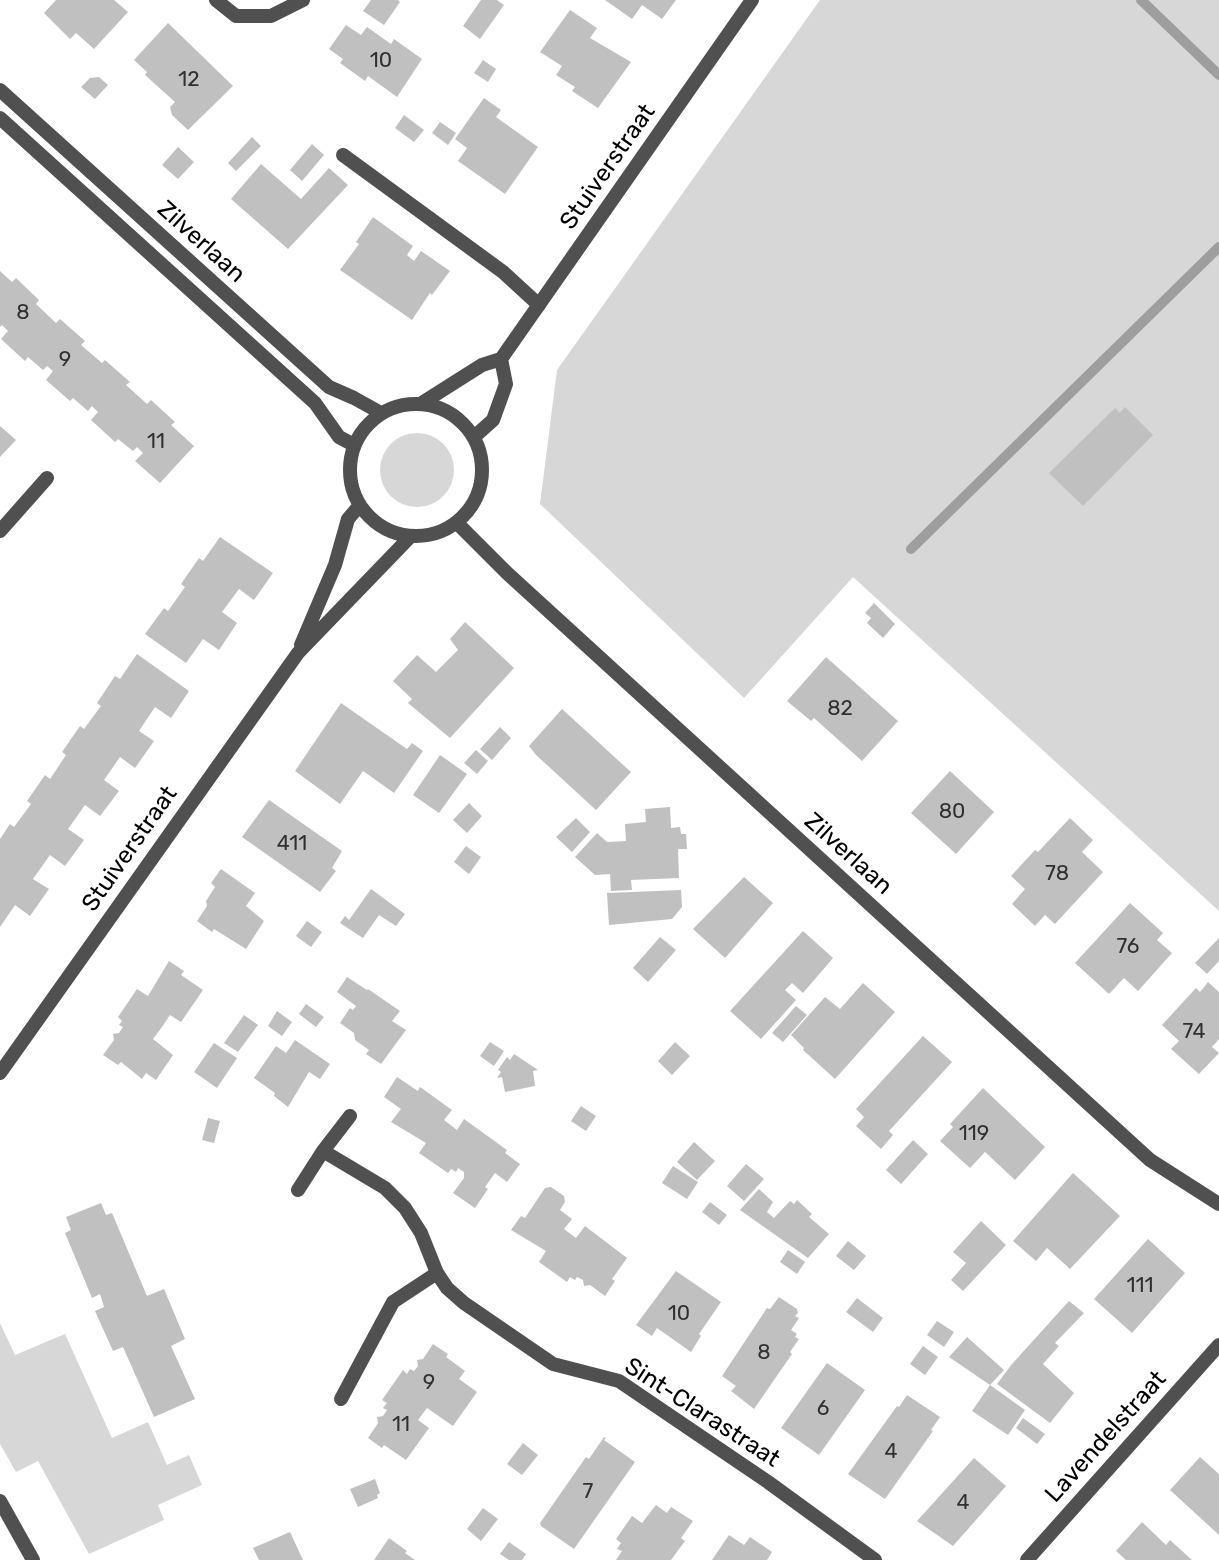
<!DOCTYPE html>
<style>
body{margin:0}
canvas{display:block;background:#fff}
</style>
<canvas width="1219" height="1560"></canvas>
<script>
const context = document.querySelector('canvas').getContext('2d');
context.lineJoin = 'round';
function paint(path, color) { context.fillStyle = color; context.fill(path, 'evenodd'); }
function trace(path, color, width, dash) { context.strokeStyle = color; context.lineWidth = width; context.lineCap = dash ? 'butt' : 'round'; context.setLineDash(dash || []); context.stroke(path); }
function write(font, color, halo, rows, align = 'center') {
  context.font = font + ' Rubik,sans-serif'; context.lineWidth = 7; context.setLineDash([]); context.textBaseline = 'middle'; context.strokeStyle = halo; context.fillStyle = color; for (const [text, x, y, turn = 0] of rows) {
    context.save(); context.translate(x, y); context.rotate((+turn || 0) * Math.PI / 180); context.textAlign = isNaN(turn) ? turn : align; if (halo) context.strokeText(text, 0, 0); context.fillText(text, 0, 0); context.restore();
  }
}
paint(new Path2D(`
 M820,0H1219V911L853,577L744,698L540,504L557,370Z
 M380 470a37 37 0 1 1 74 0a37 37 0 1 1-74 0Z
 M0,1323L15,1355L65,1334L112,1438L148,1422L167,1465L189,1455L202,1485L158,1505L164,1520L89,1554L38,1461L16,1472L0,1444Z`), '#d7d7d7');
trace(new Path2D(`
 M1141,0L1219,75
 M911,549L1219,247`), '#9e9e9e', 10);
paint(new Path2D(`
 M56,0H114L128,12L94,49L76,33L70,39L44,13Z
 M371,0H398L400,2L384,25L363,11Z
 M481,0H497L504,5L480,39L463,26Z
 M605,0H676L662,19L642,5L632,19Z
 M570,10L597,28L590,38L631,62L598,108L572,91L575,87L556,75L562,66L540,52Z
 M168,23L233,86L188,130L172,115L170,107L175,102L145,75L147,72L134,60Z
 M346,25L361,35L367,27L391,44L394,39L422,59L397,97L368,76L365,81L340,63L343,59L329,49Z
 M483,60L496,69L488,82L474,73Z
 M99,77L108,85L95,99L81,87L90,78Z
 M484,98L501,110L496,117L538,147L505,194L458,161L467,148L455,139Z
 M404,115L424,130L414,142L395,128Z
 M440,122L456,133L448,145L432,133Z
 M252,137L261,146L236,171L228,163Z
 M312,144L324,155L302,181L290,170Z
 M178,147L194,162L178,179L162,165Z
 M261,164L301,199L329,168L348,185L288,249L231,199Z
 M373,217L413,246L407,255L414,261L421,251L450,271L432,295L430,293L412,320L340,270L359,244L356,242Z
 M0,271L12,282L16,278L39,300L36,304L56,323L60,319L85,341L81,345L102,363L105,360L130,382L126,385L147,404L151,400L175,422L171,425L194,446L160,483L135,461L143,453L137,447L133,451L118,439L115,442L91,420L98,412L92,406L88,411L73,398L70,401L46,380L53,371L47,366L43,370L28,357L25,361L1,339L8,331L2,325L0,327Z
 M1125,407L1153,435L1083,506L1049,473L1115,408L1120,413Z
 M0,426L16,440L0,457Z
 M220,537L273,573L254,600L239,589L222,612L237,623L219,650L203,639L186,663L145,634L164,608L168,611L185,587L181,584L199,558L203,561Z
 M874,603L895,624L883,638L867,623L871,618L865,613Z
 M465,622L514,668L450,738L408,703L412,699L393,681L417,655L436,672L458,650L450,639Z
 M137,654L189,691L171,718L155,707L139,731L154,741L135,768L120,757L104,780L119,791L100,816L85,805L68,829L84,840L65,866L50,855L33,879L49,889L30,916L15,905L0,927V839L10,824L14,827L31,804L27,801L45,775L50,779L66,755L62,752L80,726L84,729L101,706L97,703L115,676L120,679Z
 M826,657L898,721L862,761L814,718L811,721L787,701Z
 M341,703L407,749L412,743L423,751L394,793L363,771L340,804L295,771Z
 M562,709L631,772L596,810L536,755L529,746Z
 M500,727L511,738L492,760L480,749Z
 M476,750L488,761L477,774L464,763Z
 M440,755L467,774L439,813L413,795Z
 M950,771L994,812L956,854L911,813Z
 M269,800L342,851L332,868L336,871L320,892L242,837Z
 M469,803L482,816L467,833L453,820Z
 M670,807L671,828L680,827L681,834H686L687,849H678L679,878L631,880L632,890L611,891L610,874L595,875L575,857L597,833L607,842L626,841L625,824L646,822L645,809Z
 M576,818L590,832L572,852L556,837Z
 M1070,818L1093,840L1082,852L1103,872L1055,924L1045,915L1035,926L1012,904L1025,889L1011,876L1035,850L1038,852Z
 M466,846L481,857L469,874L454,862Z
 M221,869L255,893L246,906L264,921L246,949L214,929L212,932L197,921L207,906L206,901L215,887L211,883Z
 M744,877L773,903L725,958L693,929Z
 M371,889L405,914L396,926L379,915L363,938L340,923L345,916L349,920Z
 M681,890L682,907L672,919L609,925L607,893Z
 M1130,903L1163,933L1157,940L1172,953L1138,991L1124,978L1109,994L1075,963Z
 M307,921L322,932L311,947L296,936Z
 M803,931L833,958L803,993L792,983L785,990L796,1000L761,1039L730,1011Z
 M660,937L676,950L648,982L633,968Z
 M1219,938V961L1207,974L1195,963Z
 M169,961L184,971L181,975L203,990L181,1022L170,1015L162,1027L153,1039L173,1055L156,1080L146,1073L142,1079L121,1062L118,1065L103,1055L114,1040L113,1034L119,1033L123,1027L119,1025L122,1021L118,1017L137,989L148,996Z
 M347,977L367,990L368,989L400,1011L392,1021L406,1030L381,1064L366,1054L369,1050L355,1040L354,1033L340,1023L350,1008L353,1010L356,1006L337,992Z
 M1208,982L1219,992V1039L1212,1047L1219,1053L1199,1074L1171,1049L1179,1041L1162,1025L1196,988L1200,992Z
 M863,983L895,1012L835,1079L803,1050L804,1048L791,1035L825,997L840,1009Z
 M306,1004L324,1017L316,1027L299,1014Z
 M796,1006L807,1015L783,1042L772,1033Z
 M277,1011L292,1022L282,1036L268,1026Z
 M244,1015L258,1025L238,1052L224,1043Z
 M923,1036L952,1062L889,1131L893,1135L881,1149L856,1126L864,1117L856,1109Z
 M295,1040L330,1064L320,1079L309,1072L288,1107L274,1096L275,1093L254,1078L276,1046L286,1053Z
 M490,1042L504,1051L494,1066L480,1056Z
 M675,1042L690,1056L672,1075L658,1061Z
 M214,1043L237,1058L217,1088L194,1072Z
 M514,1054L538,1070L533,1071L535,1086L505,1092L502,1077L497,1078L501,1072L498,1070L507,1057L510,1060Z
 M397,1077L418,1091L420,1087L452,1110L444,1120L457,1130L464,1119L507,1150L505,1153L520,1164L507,1182L495,1173L485,1187L488,1189L475,1208L453,1193L464,1178V1172L458,1168L456,1172L451,1169L448,1173L419,1153L426,1143L391,1122L401,1109L384,1097Z
 M983,1088L1045,1147L1015,1180L985,1152L970,1168L940,1141L953,1127L950,1124Z
 M581,1106L596,1116L586,1131L571,1121Z
 M208,1118L220,1121L214,1143L202,1140Z
 M913,1140L928,1154L901,1184L886,1170Z
 M694,1142L715,1161L697,1180L677,1162Z
 M746,1164L764,1179L744,1201L727,1186Z
 M673,1166L698,1182L687,1199L662,1183Z
 M1073,1173L1120,1216L1070,1269L1047,1248L1036,1261L1013,1241Z
 M551,1187L564,1196L565,1202L560,1210L572,1219L564,1229L576,1238L585,1226L627,1258L612,1279L615,1281L605,1296L590,1285L584,1286L583,1280L577,1277L575,1280L570,1277L567,1282L539,1262L546,1251L511,1230L521,1216L525,1218L545,1188Z
 M759,1189L773,1202L767,1212L774,1218L790,1201L794,1204L797,1200L812,1214L809,1217L829,1234L808,1258L740,1210Z
 M710,1202L727,1215L719,1225L702,1212Z
 M101,1203L106,1215L112,1213L147,1296L164,1289L185,1339L171,1346L195,1399L154,1417L123,1347L113,1351L95,1311L104,1307L100,1294L92,1298L65,1233L71,1230L66,1217Z
 M981,1221L1006,1245L963,1291L951,1280L966,1263L953,1252Z
 M1148,1239L1185,1273L1132,1333L1094,1299Z
 M848,1241L866,1256L854,1270L836,1256Z
 M788,1250L805,1262L797,1274L780,1262Z
 M676,1271L721,1302L699,1334L701,1336L691,1352L657,1328L652,1336L636,1325Z
 M779,1297L797,1309L798,1313L795,1316L799,1318L791,1330L797,1334L795,1337L799,1339L790,1352L792,1354L754,1409L731,1391L736,1386L722,1376L767,1308L770,1309Z
 M857,1298L883,1318L873,1332L846,1312Z
 M1069,1301L1084,1313L1055,1343L1059,1346L1043,1364L1074,1393L1050,1423L997,1384L1012,1364Z
 M937,1321L954,1332L944,1347L927,1335Z
 M967,1337L1004,1370L990,1385L949,1357Z
 M433,1344L448,1354L446,1357L465,1371L459,1379L477,1392L453,1426L427,1408L418,1420L429,1428L406,1460L384,1445L382,1448L368,1438L378,1423L377,1417L383,1416L387,1410L383,1408L387,1403L382,1400L403,1370L407,1374L410,1369L414,1371L418,1366L417,1360L423,1359Z
 M923,1346L938,1357L925,1375L910,1364Z
 M827,1363L865,1390L819,1455L781,1428Z
 M990,1385L1025,1410L1008,1435L972,1411Z
 M907,1395L940,1417L931,1430L933,1431L885,1499L848,1474L897,1406L899,1407Z
 M1023,1418L1045,1434L1037,1444L1016,1428Z
 M604,1437L606,1438L604,1440L635,1462L574,1549L541,1526L540,1523L586,1457L589,1459Z
 M523,1443L538,1455L522,1475L507,1464Z
 M1200,1457L1219,1474V1535L1170,1490Z
 M974,1458L1006,1486L953,1546L917,1521Z
 M375,1479L380,1493L377,1495L378,1498L358,1507L350,1489Z
 M656,1505L667,1513L671,1507L693,1521L681,1538L685,1541L671,1560H616L622,1551L617,1549L621,1543L616,1539L632,1516L642,1523Z
 M483,1508L498,1519L481,1541L467,1529Z
 M1142,1522L1166,1545L1170,1540L1192,1560H1126L1116,1551Z
 M290,1532L303,1560H259L253,1548Z
 M729,1535L744,1545L750,1537L772,1552L767,1560H712Z
 M389,1538L407,1551L405,1553L415,1560H374Z
 M509,1542L526,1554L522,1560H509L500,1554Z`), '#c0c0c0');
trace(new Path2D(`
 M343,155L503,272L539,305
 M341,1399L393,1302L437,1273`), '#505050', 14);
trace(new Path2D(`
 M216,0L236,16H271L303,0
 M0,90L329,387L354,398L381,413
 M0,118L315,403L339,437L354,445
 M422,403L482,365L501,359L752,0
 M350 470a66 66 0 1 1 132 0a66 66 0 1 1-132 0Z
 M474,437L493,420L506,384L501,359
 M457,523L507,573L1150,1160L1219,1204
 M0,531L47,478
 M301,645L335,565L348,519L360,505
 M0,1073L298,653L410,537
 M323,1151L350,1116
 M298,1190L323,1151L385,1188L405,1208L421,1233L437,1273L447,1288L464,1303L553,1364L619,1381L768,1482L875,1560
 M0,1501L33,1560
 M1027,1560L1219,1345`), '#505050', 14);
write('21px', '#303030', null, [
 ["10",381,61],
 ["12",189,80],
 ["8",23,313],
 ["9",65,360],
 ["11",156,442],
 ["82",840,709],
 ["80",952,812],
 ["411",292,844],
 ["78",1057,874],
 ["76",1128,947],
 ["74",1194,1032],
 ["119",974,1134],
 ["111",1140,1286],
 ["10",679,1314],
 ["8",764,1353],
 ["9",429,1383],
 ["6",823,1409],
 ["11",401,1425],
 ["4",891,1452],
 ["7",588,1492],
 ["4",963,1503]
]);
write('24px', '#000', '#fff', [
 ["Stuiverstraat",608,167,-55],
 ["Zilverlaan",201,242,42],
 ["Stuiverstraat",130,849,-55],
 ["Zilverlaan",848,854,42],
 ["Sint-Clarastraat",702,1413,33],
 ["Lavendelstraat",1106,1437,-48]
]);
</script>
